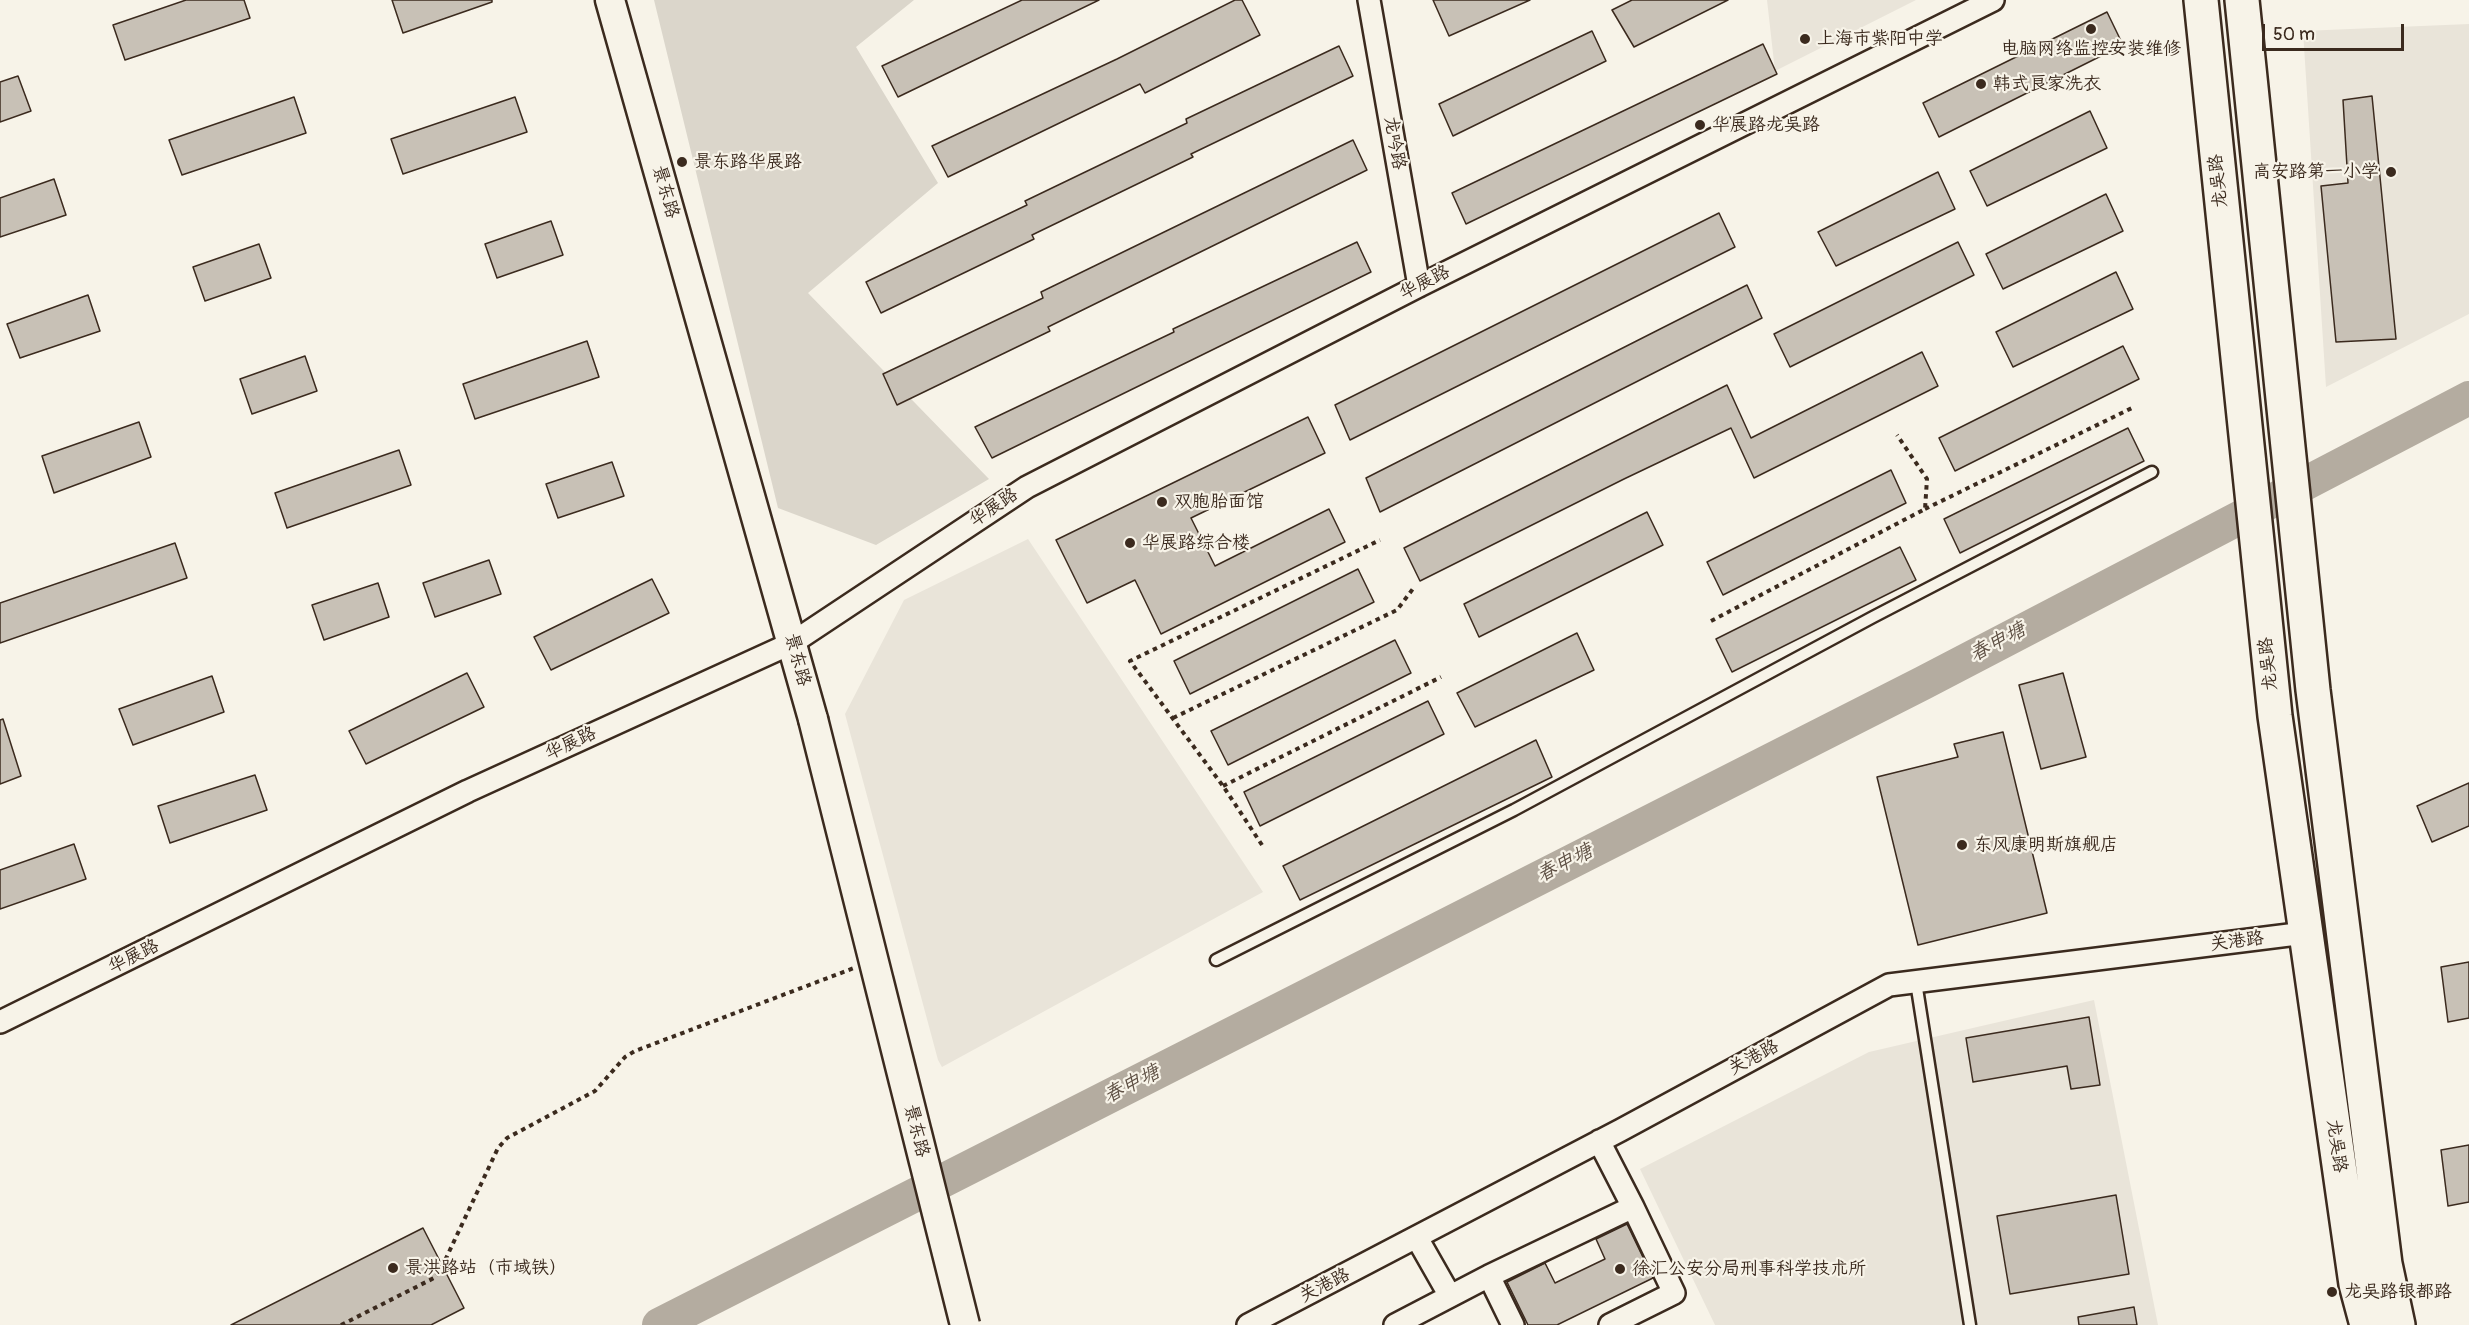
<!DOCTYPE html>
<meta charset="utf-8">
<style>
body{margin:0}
#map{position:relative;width:2469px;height:1325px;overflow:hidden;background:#f7f3e8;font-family:Pangolin,sans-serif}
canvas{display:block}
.scale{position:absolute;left:2262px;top:24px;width:142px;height:27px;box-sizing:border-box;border:3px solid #3b2a1e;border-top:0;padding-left:8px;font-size:18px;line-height:21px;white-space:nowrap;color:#3b2a1e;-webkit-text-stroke:4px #f7f3e8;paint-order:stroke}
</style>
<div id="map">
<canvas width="2469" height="1325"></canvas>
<div class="scale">50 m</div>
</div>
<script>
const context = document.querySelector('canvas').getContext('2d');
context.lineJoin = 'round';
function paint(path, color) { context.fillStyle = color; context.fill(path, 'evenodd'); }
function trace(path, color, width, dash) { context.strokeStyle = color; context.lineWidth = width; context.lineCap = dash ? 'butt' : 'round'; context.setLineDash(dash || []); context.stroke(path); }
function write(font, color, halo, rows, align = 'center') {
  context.font = font + ' Pangolin,"LXGW WenKai TC",sans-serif'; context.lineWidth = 4.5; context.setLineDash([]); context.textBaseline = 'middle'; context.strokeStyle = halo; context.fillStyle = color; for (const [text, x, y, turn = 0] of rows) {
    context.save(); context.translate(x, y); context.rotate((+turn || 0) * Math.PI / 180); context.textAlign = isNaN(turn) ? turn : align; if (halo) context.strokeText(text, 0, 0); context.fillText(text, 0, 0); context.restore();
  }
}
paint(new Path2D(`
 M1767,0H1916L1775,71Z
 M2469,24V314L2326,387L2303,31Z
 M1028,539L1263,892L942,1067L938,1060L845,714L904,600Z
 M2094,1000L2158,1325H1715L1640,1169L1869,1052Z`), '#e9e4d9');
paint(new Path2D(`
 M654,0H914L856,47L938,183L808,293L989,479L876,545L778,508Z`), '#dbd6cb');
trace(new Path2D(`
 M659,1325L1923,683L2469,398`), '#b4aca0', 34);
const building = new Path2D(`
 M186,0H244L250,18L125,60L113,25Z
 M392,0H492V2L403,33Z
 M1022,0H1099L898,97L882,66Z
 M1235,0H1242L1260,35L1145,93L1140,84L948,177L932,146L1117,59Z
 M1433,0H1530L1449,36Z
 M1632,0H1728L1634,47L1612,10Z
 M2107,12L2123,45L1939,137L1923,103Z
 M1592,31L1606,61L1453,136L1439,104Z
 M1763,44L1777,74L1466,224L1452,193Z
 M1339,46L1353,76L1191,154L1193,157L1032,235L1034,239L881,313L866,282L1027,205L1025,201L1187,123L1186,119Z
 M18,76L31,111L0,122V82Z
 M2372,96L2396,339L2336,342L2321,186L2348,183L2343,100Z
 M294,97L306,133L182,175L169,140Z
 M515,97L527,132L403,174L391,139Z
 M2090,111L2107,148L1987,206L1970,171Z
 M1353,140L1367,170L1048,327L1050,331L897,405L883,374L1043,298L1041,292Z
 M1938,172L1955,209L1836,266L1818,232Z
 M54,179L66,215L0,237V198Z
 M2106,194L2123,231L2003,289L1986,254Z
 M1719,213L1735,247L1350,440L1335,405Z
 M551,221L563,255L497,278L485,244Z
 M1357,242L1371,272L992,458L975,427L1174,332L1173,329Z
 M1958,242L1974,275L1790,367L1774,334Z
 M259,244L271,278L205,301L193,267Z
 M2116,272L2133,309L2013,367L1996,332Z
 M1747,285L1762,318L1380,512L1366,478Z
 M88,295L100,331L20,358L7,324Z
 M587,341L599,377L475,419L463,384Z
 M2123,346L2139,379L1955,471L1939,438Z
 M1922,352L1938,386L1754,478L1731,428L1624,479L1420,581L1404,548L1727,385L1751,438Z
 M305,356L317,391L252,414L240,379Z
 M1308,417L1325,453L1191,518L1215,566L1329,509L1345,542L1161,634L1135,580L1087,603L1056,540Z
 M139,422L151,457L54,493L42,456Z
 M2128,428L2144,461L1960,553L1944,519Z
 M399,450L411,485L287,528L275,493Z
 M612,462L624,496L558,518L546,484Z
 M1891,470L1906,503L1723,595L1707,562Z
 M1647,512L1663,545L1479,637L1464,604Z
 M175,543L187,578L0,643V603Z
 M1900,547L1916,580L1732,672L1716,639Z
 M489,560L501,594L435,617L423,583Z
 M1358,569L1374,602L1190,694L1174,661Z
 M652,579L669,613L551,670L534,637Z
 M378,583L389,617L324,640L312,605Z
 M1577,633L1594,670L1475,727L1457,693Z
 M1395,640L1411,673L1228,765L1211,731Z
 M467,673L484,707L366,764L349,731Z
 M2063,673L2086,757L2041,769L2019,685Z
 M212,676L224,712L133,745L119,709Z
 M1428,701L1444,734L1260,826L1244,792Z
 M3,719L21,776L0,784V720Z
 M2003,732L2047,913L1918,945L1877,777L1958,757L1954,744Z
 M1536,740L1552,777L1300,900L1283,866Z
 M255,775L267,810L170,843L158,806Z
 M2469,783V826L2432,842L2417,806Z
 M74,844L86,879L0,909V870Z
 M2469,962V1018L2448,1022L2441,967Z
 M2089,1017L2100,1085L2071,1089L2067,1066L1973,1082L1966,1038Z
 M2469,1145V1202L2448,1206L2441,1150Z
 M2116,1195L2129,1274L2010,1294L1997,1216Z
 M1627,1224L1653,1278L1557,1325H1528L1507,1282L1545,1263L1555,1283L1605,1259L1596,1239Z
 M423,1228L464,1308L431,1325H231Z
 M2134,1307L2137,1325H2079L2078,1317Z`);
paint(building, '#c8c1b6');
trace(building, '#3b2a1e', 1.5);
const lane = new Path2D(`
 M1216,960L1514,810L1873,617L2152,472
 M1916,982L1970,1325`);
const street = new Path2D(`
 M1369,0L1419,286
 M0,1022L468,791L792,643L1027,487L1419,286L1993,0
 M1417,1238L1450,1296
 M1489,1276L1633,1207L1599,1141
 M1248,1325L1621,1130L1889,985L2305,933
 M1395,1325L1489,1276L1513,1325
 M1610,1325L1674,1293L1633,1207`);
const secondary = new Path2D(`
 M610,0L813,719`);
const primary = new Path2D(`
 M2201,0L2275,716L2356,1284L2367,1325
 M2242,0L2313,690L2385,1264L2398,1325`);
trace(lane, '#3b2a1e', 15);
trace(street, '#3b2a1e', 26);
trace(secondary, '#3b2a1e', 33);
trace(primary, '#3b2a1e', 38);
trace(new Path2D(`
 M1925,509L2134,407
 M1711,621L1925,509L1927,479L1897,435
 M1173,718L1397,610L1415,586
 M1223,786L1441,677
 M1262,845L1223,786L1130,661L1380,540
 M341,1325L434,1278L440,1271L498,1148L507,1138L595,1091L625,1057L635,1051L854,968`), '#3b2a1e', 4, [4.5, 4.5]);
trace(lane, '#f7f3e8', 10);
trace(street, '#f7f3e8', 21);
trace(secondary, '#f7f3e8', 28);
trace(primary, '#f7f3e8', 33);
const secondaryBridge = new Path2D(`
 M813,719L965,1325`);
trace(secondaryBridge, '#3b2a1e', 33, []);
trace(secondaryBridge, '#f7f3e8', 28);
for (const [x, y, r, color] of [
 [2091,29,6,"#3b2a1e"],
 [1805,39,6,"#3b2a1e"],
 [1981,84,6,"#3b2a1e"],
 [1700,125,6,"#3b2a1e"],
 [682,162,6,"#3b2a1e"],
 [2391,172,6,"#3b2a1e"],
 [1162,502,6,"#3b2a1e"],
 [1130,543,6,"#3b2a1e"],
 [1962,845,6,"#3b2a1e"],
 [393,1268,6,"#3b2a1e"],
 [1620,1269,6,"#3b2a1e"],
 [2332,1292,6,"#3b2a1e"]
]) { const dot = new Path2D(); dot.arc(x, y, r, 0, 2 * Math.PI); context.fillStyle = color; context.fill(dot); trace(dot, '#f7f3e8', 2); }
write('18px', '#3b2a1e', '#f7f3e8', [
 ["上海市紫阳中学",1817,39],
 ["电脑网络监控安装维修",2091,49,"center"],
 ["韩式良家洗衣",1993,84],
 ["华展路龙吴路",1712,125],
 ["景东路华展路",694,162],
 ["高安路第一小学",2379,172,"right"],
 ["双胞胎面馆",1174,502],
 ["华展路综合楼",1142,543],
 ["东风康明斯旗舰店",1974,845],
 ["景洪路站（市域铁）",405,1268],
 ["徐汇公安分局刑事科学技术所",1632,1269],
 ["龙吴路银都路",2344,1292]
], 'left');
write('18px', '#3b2a1e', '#f7f3e8', [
 ["龙吟路",1394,143,80],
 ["龙吴路",2219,181,-96],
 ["景东路",665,192,74],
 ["华展路",1425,283,-27],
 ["华展路",994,508,-34],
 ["景东路",797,660,75],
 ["龙吴路",2269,664,-96],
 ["华展路",571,744,-25],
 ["关港路",2237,942,-7],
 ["华展路",134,957,-26],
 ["关港路",1754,1058,-28],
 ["景东路",916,1131,76],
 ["龙吴路",2336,1146,82],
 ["关港路",1325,1286,-27]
]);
write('italic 20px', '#5f5145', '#f7f3e8', [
 ["春申塘",1998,643,-28],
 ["春申塘",1565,864,-27],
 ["春申塘",1132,1085,-27]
]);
</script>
